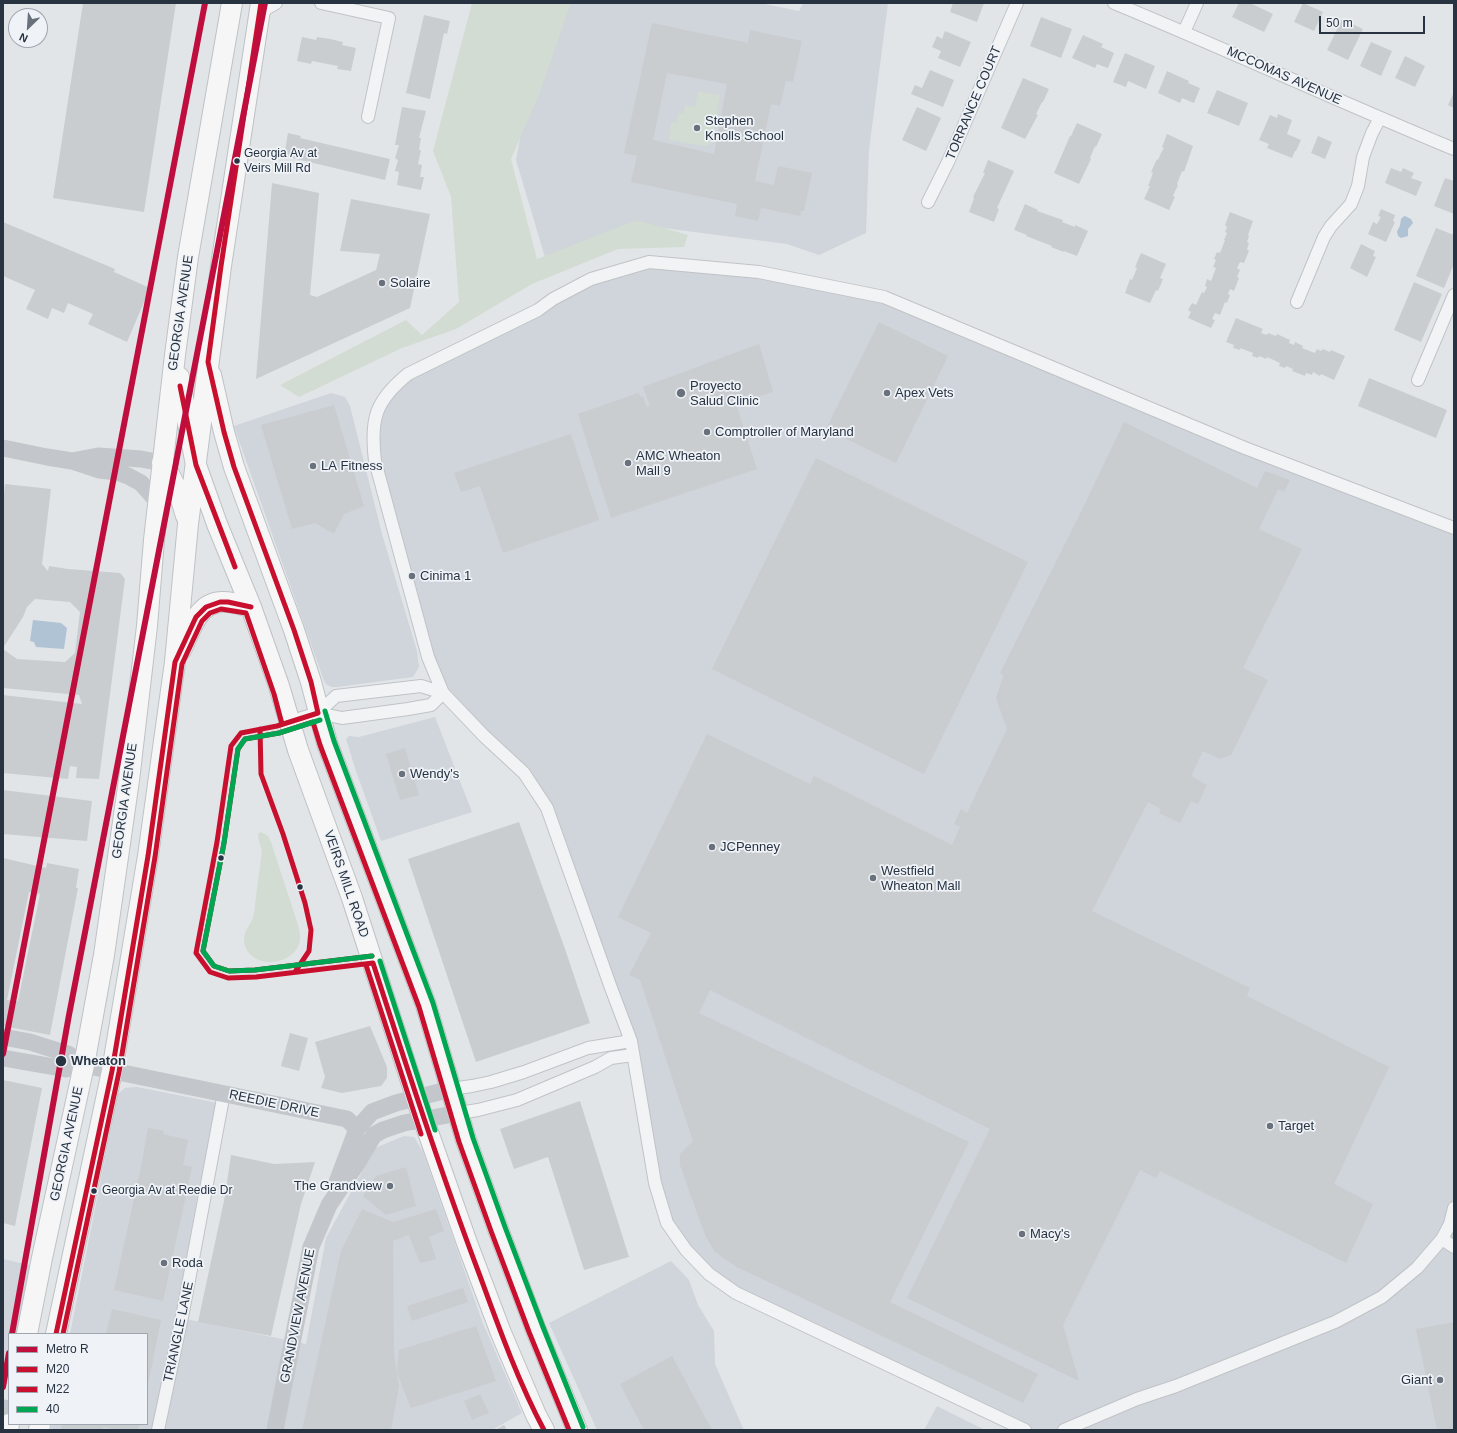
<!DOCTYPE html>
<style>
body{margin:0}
#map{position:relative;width:1457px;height:1433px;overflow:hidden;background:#e2e5e8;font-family:Helvetica,sans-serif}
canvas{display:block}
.frame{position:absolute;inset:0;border:4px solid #283342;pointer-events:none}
.legend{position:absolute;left:8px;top:1333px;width:140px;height:92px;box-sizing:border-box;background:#eff3f7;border:1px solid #9fa6af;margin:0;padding:5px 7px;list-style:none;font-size:12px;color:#283342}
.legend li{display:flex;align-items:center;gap:8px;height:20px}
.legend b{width:20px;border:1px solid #9fa6af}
.north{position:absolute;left:8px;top:8px;width:40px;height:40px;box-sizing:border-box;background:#eff3f7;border:1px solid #9fa6af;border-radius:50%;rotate:205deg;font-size:11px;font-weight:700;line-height:16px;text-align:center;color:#283342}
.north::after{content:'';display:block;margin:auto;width:14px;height:18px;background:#69717c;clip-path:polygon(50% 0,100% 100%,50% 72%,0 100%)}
.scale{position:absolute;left:1319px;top:16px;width:106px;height:18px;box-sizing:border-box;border:2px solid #283342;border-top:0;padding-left:5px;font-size:12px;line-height:14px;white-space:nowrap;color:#283342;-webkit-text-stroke:3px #eff3f7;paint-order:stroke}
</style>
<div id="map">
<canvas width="1457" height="1433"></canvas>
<div class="frame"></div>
<ul class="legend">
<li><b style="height:5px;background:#bf0d3e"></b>Metro R</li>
<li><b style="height:5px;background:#c8102e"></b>M20</li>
<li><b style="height:5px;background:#c8102e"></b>M22</li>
<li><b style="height:5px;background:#00a651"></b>40</li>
</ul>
<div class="north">N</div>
<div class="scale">50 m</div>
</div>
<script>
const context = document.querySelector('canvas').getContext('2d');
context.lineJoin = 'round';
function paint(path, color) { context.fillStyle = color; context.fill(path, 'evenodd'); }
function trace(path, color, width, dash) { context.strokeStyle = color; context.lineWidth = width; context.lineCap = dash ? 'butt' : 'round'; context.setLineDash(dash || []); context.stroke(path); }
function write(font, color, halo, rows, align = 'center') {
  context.font = font + ' Helvetica,sans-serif'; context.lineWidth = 3.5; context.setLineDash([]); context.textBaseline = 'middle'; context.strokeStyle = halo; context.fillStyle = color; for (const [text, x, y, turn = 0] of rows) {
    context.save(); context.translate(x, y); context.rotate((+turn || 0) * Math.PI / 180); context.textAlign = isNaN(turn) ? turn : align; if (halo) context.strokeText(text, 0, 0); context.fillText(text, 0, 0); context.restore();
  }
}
paint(new Path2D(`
 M548,3H760L799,11L803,3H888L869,150L866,233L819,255L787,244L640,225L547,264L516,160L526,106Z
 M649,262L759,272L884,297L1454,528V1430H1025L709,1274L679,1251L667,1223L631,1041L547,808L524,773L443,693L372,440L393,386L553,299Z
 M331,393L345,397L350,406L382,534L417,651L419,667L413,677L337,687H331L326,684L323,678L237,435L234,426Z
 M435,717L472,812L381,841L355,768L346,739L349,736L359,737Z
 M137,1087L217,1103L197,1199L176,1317L306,1344L326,1238L375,1148L404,1136L414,1137L423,1152L482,1321L522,1413L492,1430H51L52,1424H147V1334H70L118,1094L125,1088Z
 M3,1259L34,1266L19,1334H9V1373L3,1383Z
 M671,1261L689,1280L698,1305L714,1331L715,1364L742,1426L744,1430H597L549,1323Z
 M937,1406L985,1430H924Z`), '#d0d4db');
paint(new Path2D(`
 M472,3H571L539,95L511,159L537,259L637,220L688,235L684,247L618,249L532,284L456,329L402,348L299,397L280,385L406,320L422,335L459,302L451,197L433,151Z
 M698,91L720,95L712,143L705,146L669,140L671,123H677L678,113H684L685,105L695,107Z
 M261,832L268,836L271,842L299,928C299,931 301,936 300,940C295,969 245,970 244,939C244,931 251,924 253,917C255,910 255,903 256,896C258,881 260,866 262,850L259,842L258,834Z`), '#d3dcd2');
paint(new Path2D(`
 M1405,216L1411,219L1413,223L1408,229V236L1401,238L1398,236L1397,232C1397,230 1400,227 1400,225C1401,220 1400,218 1405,216Z
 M33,620L61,623L67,628L64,649L36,647L34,642L30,641Z`), '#afc3d4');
paint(new Path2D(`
 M83,3H176L144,212L53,198Z
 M953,3H984L977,22L950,12Z
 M1239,3H1250L1273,14L1264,32L1232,17Z
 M1303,3L1323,12L1314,31L1294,22Z
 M424,15L450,21L447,34L444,33L430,99L406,93Z
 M1041,17L1072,29L1061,58L1030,46Z
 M1342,19L1363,29L1348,60L1327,50Z
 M652,23L748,43L750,30L802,41L793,82L786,81L780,106L771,104L755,181L774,185L778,166L812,173L804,211H801L800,216L761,208L758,221L735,216L737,204L631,182L637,156L624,153ZM667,73L727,84L714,154L653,140Z
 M945,31L971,42L960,67L938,58L941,51L932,47L937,36L942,39Z
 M1083,35L1103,44L1101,47L1114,53L1108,68L1097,64L1095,68L1072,58Z
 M302,37L316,40L317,37L330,39L343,42L342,45L356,48L351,71L337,69L338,66L312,61L311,64L297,61Z
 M1371,42L1392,51L1381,76L1360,66Z
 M1125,53L1155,66L1146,89L1128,81L1126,87L1113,82Z
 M1405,56L1425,66L1415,87L1395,78Z
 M930,70L954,80L943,107L911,94L915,85L922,88Z
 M1167,71L1189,81L1188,83L1200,88L1194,103L1182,98L1180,103L1158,93Z
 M1023,78L1049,89L1043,102H1042L1036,114L1038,115L1025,139L1001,128Z
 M1217,90L1248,103L1239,126L1207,113Z
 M1454,92V108L1448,105Z
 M402,107L426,111L419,138H421L419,150H421L418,164L422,165L420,177H424L421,190L397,185L399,172L395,171L398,160L395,158L399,145H395Z
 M917,107L941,118L926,151L902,140Z
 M1278,114L1292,120L1287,134L1301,140L1296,151H1295L1292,158L1267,148L1269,144L1259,140L1270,115L1277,118Z
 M1077,123L1102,134L1096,147L1095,146L1090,158L1091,159L1079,184L1054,173L1070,136H1071Z
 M288,133L301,136L300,138L390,159L385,180L284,156Z
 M1167,134L1193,146L1184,172L1182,171L1177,184L1178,185L1173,196L1175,197L1169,210L1144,199L1150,186H1148L1153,173L1151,172L1157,159L1158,160L1161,153L1164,148L1162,147Z
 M1318,136L1332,142L1325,159L1311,153Z
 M988,160L1014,171L997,208L999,209L994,222L969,212L974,198L973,197L985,173H983Z
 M1391,168L1401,172L1403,168L1414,173L1411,178L1422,182L1416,196L1385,183Z
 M1445,178L1454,181V214L1434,206Z
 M272,183L319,193L310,295L317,297L376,270L380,254L340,251L351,199L430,214L410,308L256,379Z
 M1025,204L1038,210L1037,211L1063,220L1062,222L1075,227V225L1088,231L1077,256L1064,251V252L1051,247L1052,246L1026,236L1027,235L1014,230Z
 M1381,209L1395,215L1393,221L1395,222L1386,242L1368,234L1373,222L1377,224L1381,217L1378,216Z
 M1230,212L1253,221L1248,235L1249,236L1247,242L1249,243L1247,249L1249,251L1244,263L1240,262L1237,268L1240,270L1237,277L1239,278L1234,291L1230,289L1228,294L1230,295L1227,303L1225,302L1220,315L1215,313L1212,319L1215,320L1211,328L1188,318L1191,312L1188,310L1192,303L1196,305L1202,292L1204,293L1207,287L1205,286L1207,279L1211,281L1216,268L1213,267L1216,260L1214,259L1217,252L1220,253L1225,240H1224L1227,233L1225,232L1227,227L1225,225Z
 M3,222L115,269L114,272L150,288L127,342L88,324L93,314L68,303L64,313L52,308L48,319L26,309L35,290L3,276Z
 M1436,228L1454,235V264L1444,288L1416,276Z
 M1361,244L1375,251L1373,256L1376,257L1367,277L1350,268Z
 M1141,253L1166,264L1160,278L1163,279L1158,291L1156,290L1150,303L1125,293L1130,279L1132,280L1137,268L1135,267Z
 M1414,282L1442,294L1421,342L1394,330Z
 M1236,318L1263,329L1261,333L1267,335L1268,333L1276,336L1277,334L1290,340L1289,343L1294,345L1295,342L1303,346L1302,348L1315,353L1317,349L1321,351L1323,349L1330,352L1331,350L1345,356L1334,380L1321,374L1320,376L1313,372L1312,375L1306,373L1305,376L1292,371L1293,369L1286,366L1285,368L1279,366L1280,363L1267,357L1266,359L1259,356L1258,358L1252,356L1253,353L1240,348V350L1233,348L1234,345L1226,342Z
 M879,322L948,356L896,463L826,429Z
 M759,344L773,392L736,404L757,469L611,518L578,414L638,393L641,397L643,396L647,407L650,406L643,387Z
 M1369,378L1447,410L1436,438L1358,406Z
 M334,405L364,506L344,514L334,534L315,523L292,529L261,425Z
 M1124,422L1257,488L1265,471L1290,480L1284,492L1278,489L1259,529L1302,549L1243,668L1268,680L1231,755L1219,759L1203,751L1191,776L1207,785L1198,804L1191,801L1180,823L1159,813L1161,809L1148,802L1092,911L1250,988L1247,996L1389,1067L1334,1184L1373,1204L1346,1263L1160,1171L1156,1178L1140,1170L1063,1325L1079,1381L907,1298L990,1129L710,990L699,1013L969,1142L890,1302L1038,1374L1023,1403L737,1267L715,1252L705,1235L680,1165V1154L693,1141L640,980L629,975L651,933L618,917L707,734L810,784L814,776L952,845L960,827L954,824L961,809L967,813L1007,729L996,698L1004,675L1000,673L1080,514Z
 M571,434L599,520L503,553L480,486L461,492L454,473Z
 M816,458L1028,562L924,774L712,669Z
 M5,484L51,489L42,564L48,571L49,566L68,569L120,573L125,579L99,779L76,778L77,767L70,766L68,779L3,773V695L82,704L79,695L3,688V649L17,659L65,662L75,653L80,612L70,602L35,599L27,607L23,617L3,648V505Z
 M405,748L419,795L400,800L386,754Z
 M3,790L92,801L87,841L3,834Z
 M519,822L564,946L590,1023L476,1062L408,859Z
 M3,858L46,868L47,863L79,869L76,888H78L50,1035L3,1026ZM29,892L40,894L18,1001L7,1000Z
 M370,1026L387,1067V1078L381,1086L342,1093L321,1088L325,1077L315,1042Z
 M290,1033L308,1038L299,1071L281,1066Z
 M3,1080L42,1088L15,1226L3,1223Z
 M580,1101L629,1257L584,1270L548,1157L514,1169L500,1129Z
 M148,1128L164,1131L163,1134L188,1140L183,1165L192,1167L163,1301L114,1290L140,1172Z
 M231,1155L274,1164L315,1162L301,1204L271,1336L198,1322L225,1196Z
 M406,1167L416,1206L386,1215L363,1196L376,1176Z
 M362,1209L393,1222L436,1209L444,1231L429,1237L436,1259L420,1263L409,1235L393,1241L394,1355L399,1386L391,1430H302L341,1251Z
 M463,1288L468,1302L412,1321L407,1306Z
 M112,1309L161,1320L148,1384L147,1334H106Z
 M1454,1322V1430H1437L1416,1329Z
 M476,1326L496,1381L411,1408L397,1373L399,1350Z
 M672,1356L712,1430H644L620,1384Z
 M480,1394L489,1413L472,1420L464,1401Z
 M62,1424H140L138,1430H119L103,1427V1430H61Z
 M504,1425L507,1430H495Z`), '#cacdd0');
const street = new Path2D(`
 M321,3L389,18L368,117
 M1114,3C1228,50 1340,102 1454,149
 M259,13L276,3
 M1184,32L1197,3
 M928,202L948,162L1017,3
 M1297,302L1324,237L1331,226L1351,204L1358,186L1363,157L1372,133L1380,118
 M1418,380L1454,295
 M318,713L342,718L408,709L431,705L443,693
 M289,722L318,713L336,696L421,686L443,693
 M451,1089L472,1086L491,1082L524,1072L588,1048L631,1041
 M459,1113L478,1110L517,1100L595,1067L611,1058L633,1055
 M1442,1239L1454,1247
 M158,1430L183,1312L224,1093
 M1025,1430L736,1293L709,1274L686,1250L667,1223L655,1183L631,1041L611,988L547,808L524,773L484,736L443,693L428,657L375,461C370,419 375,401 408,374L538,310L553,299L591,279L649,262L759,272L884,297L1245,448L1454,528
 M1064,1430L1137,1399L1176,1386L1335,1322L1382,1297L1417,1268L1442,1239L1450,1224L1454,1208`);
const primary = new Path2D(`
 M211,375L224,432L234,467L294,630L311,682L327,743L426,1005L466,1140L498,1229L536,1330L577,1430
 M179,377L196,465L217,524L251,607L279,686L298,750L352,898L421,1112L467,1243L501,1333L536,1415L544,1430
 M162,463C174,480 181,497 186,516
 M181,650C190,632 197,603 221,602C231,601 242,605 251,607
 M27,1334L42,1258L84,1065L104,955L129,780L147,626L154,540L175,355L188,257L232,3
 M56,1334L112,1071L148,856L175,662L188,524L221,266L261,3
 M8,1430L9,1424
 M39,1430L40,1424`);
trace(street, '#c0c3c6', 14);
trace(primary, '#bec2c5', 22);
trace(street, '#f2f3f4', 12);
trace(new Path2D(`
 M3,448L47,457L72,461L99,470L117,472L128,476L141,483L159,503
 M72,461L98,456L141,459L162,463
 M3,1037L30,1042L68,1054L84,1065L347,1119L357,1129
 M3,1058L66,1069L84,1065
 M337,1182L357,1129L372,1112L396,1103L451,1089
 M3,1408L9,1409
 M275,1430L311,1247L329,1205L358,1162L374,1135L383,1130L404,1123L459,1113`), '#c3c6ca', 17);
trace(primary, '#f6f6f7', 20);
trace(new Path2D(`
 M261,3L221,266L208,362L224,432L234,467L294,630L311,682L318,713L277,726L241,733L231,746L217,842L196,953L210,972L228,978L256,977L373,963C407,1068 441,1173 480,1276C499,1328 518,1381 544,1430
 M180,386L196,465L235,567
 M260,729L261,774L283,834L305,903L311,930L309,951L295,972
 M56,1334L112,1071L148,856L175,662L196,617L206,607L220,602H228L251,607`), '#c8102e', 5);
trace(new Path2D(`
 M372,956L255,970L229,971L214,966L203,951L224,843L238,749L245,739L279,733L313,722L320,745L419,1007L459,1142L491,1231L529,1332L569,1430
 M366,965L421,1134
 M63,1334L119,1072L155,857L182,664L202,621L210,613L221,609L246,613L274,694L282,724`), '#c8102e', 5);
trace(new Path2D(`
 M325,711L334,741L433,1003L473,1138L505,1227L543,1327L583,1427
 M320,720L279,733L245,739L238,749L224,843L203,951L214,966L229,971L255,970L372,956
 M380,961L435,1130`), '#00a651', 5);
trace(new Path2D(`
 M3,1054L205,3
 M12,1334L69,1015L265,3
 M3,1387L9,1353`), '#bf0d3e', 6);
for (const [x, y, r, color] of [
 [697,128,4,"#69717c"],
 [237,161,3.5,"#283342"],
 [382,283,4,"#69717c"],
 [681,393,5,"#69717c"],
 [887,393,4,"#69717c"],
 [707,432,4,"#69717c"],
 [628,463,4,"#69717c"],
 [313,466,4,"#69717c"],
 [412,576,4,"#69717c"],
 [402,774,4,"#69717c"],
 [712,847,4,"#69717c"],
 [221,858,3.5,"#283342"],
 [873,878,4,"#69717c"],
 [300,887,3.5,"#283342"],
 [61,1061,6,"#283342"],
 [1270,1126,4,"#69717c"],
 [390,1186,4,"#69717c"],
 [94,1191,3.5,"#283342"],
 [1022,1234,4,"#69717c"],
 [164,1263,4,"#69717c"],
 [1440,1380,4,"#69717c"]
]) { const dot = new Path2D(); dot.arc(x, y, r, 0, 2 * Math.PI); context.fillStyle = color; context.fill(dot); trace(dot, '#eff3f7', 1.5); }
write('12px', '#283342', '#eff3f7', [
 ["Georgia Av at",244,154],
 ["Veirs Mill Rd",244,169],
 ["Georgia Av at Reedie Dr",102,1191]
], 'left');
write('13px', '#283342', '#eff3f7', [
 ["MCCOMAS AVENUE",1284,76,24],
 ["TORRANCE COURT",974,103,-67],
 ["GEORGIA AVENUE",181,313,-82],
 ["GEORGIA AVENUE",125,801,-82],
 ["VEIRS MILL ROAD",346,884,71],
 ["REEDIE DRIVE",274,1104,12],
 ["GEORGIA AVENUE",67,1144,-78],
 ["GRANDVIEW AVENUE",298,1316,-79],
 ["TRIANGLE LANE",179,1332,-78]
]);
write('13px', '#283342', '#eff3f7', [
 ["Stephen",705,121],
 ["Knolls School",705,136],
 ["Solaire",390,283],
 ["Proyecto",690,386],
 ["Salud Clinic",690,401],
 ["Apex Vets",895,393],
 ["Comptroller of Maryland",715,432],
 ["AMC Wheaton",636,456],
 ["Mall 9",636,471],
 ["LA Fitness",321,466],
 ["Cinima 1",420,576],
 ["Wendy's",410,774],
 ["JCPenney",720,847],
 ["Westfield",881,871],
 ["Wheaton Mall",881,886],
 ["Target",1278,1126],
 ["The Grandview",382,1186,"right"],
 ["Macy's",1030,1234],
 ["Roda",172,1263],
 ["Giant",1432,1380,"right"]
], 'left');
write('bold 13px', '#283342', '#eff3f7', [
 ["Wheaton",71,1061]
], 'left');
</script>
